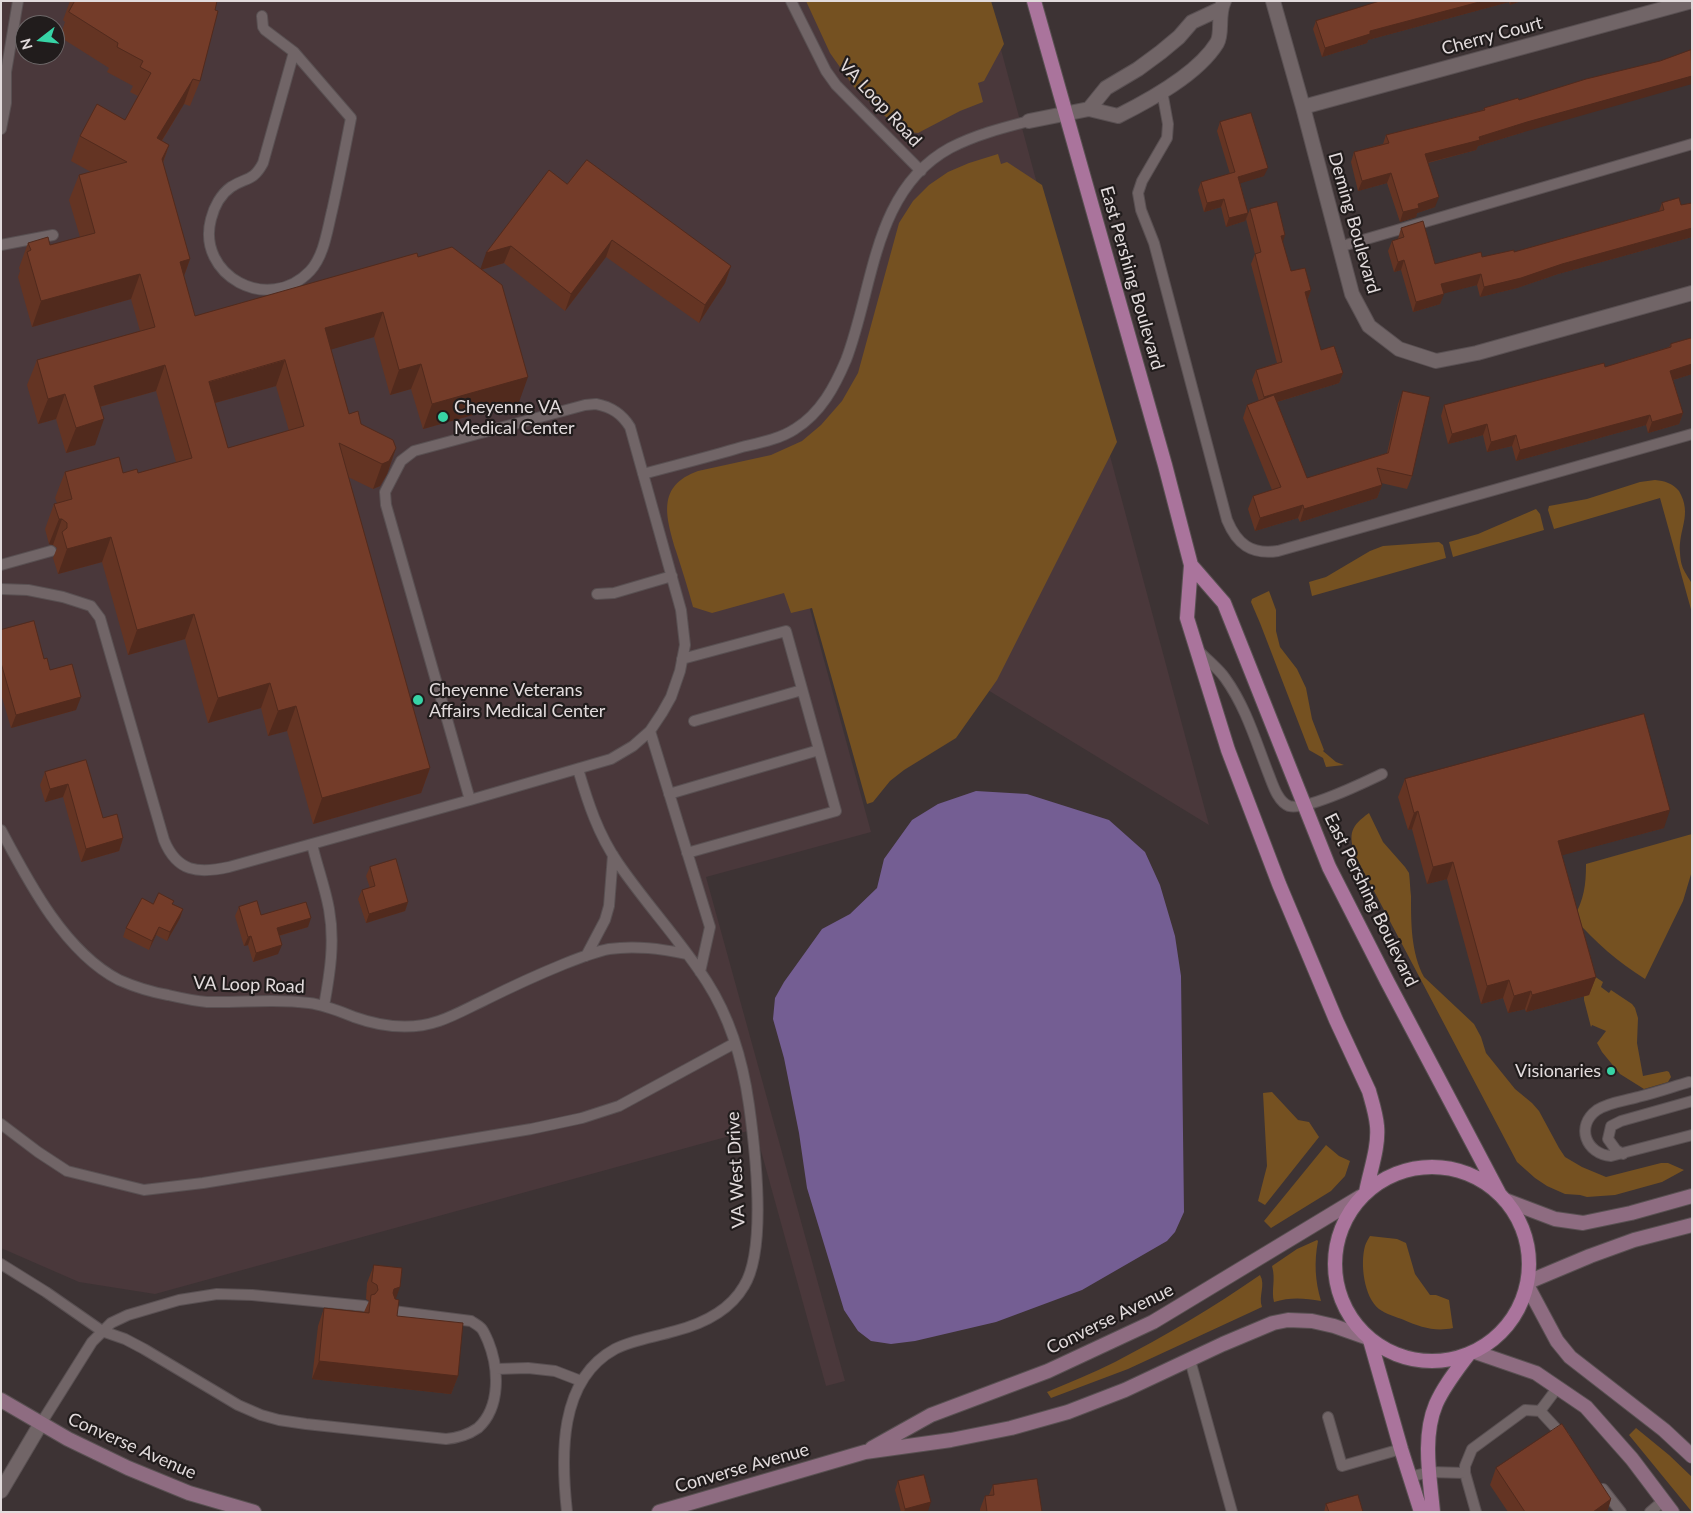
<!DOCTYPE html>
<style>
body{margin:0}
#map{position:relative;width:1693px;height:1513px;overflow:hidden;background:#3d3334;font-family:Lato,sans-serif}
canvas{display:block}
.frame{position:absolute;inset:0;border:2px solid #e2dbdc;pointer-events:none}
.north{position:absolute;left:15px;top:15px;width:50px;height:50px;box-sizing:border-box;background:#211c1c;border:1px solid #6e6869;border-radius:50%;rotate:254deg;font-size:14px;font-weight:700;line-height:20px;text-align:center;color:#e2dbdc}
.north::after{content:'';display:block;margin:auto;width:18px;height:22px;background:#37d4a6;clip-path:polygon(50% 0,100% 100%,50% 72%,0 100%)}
</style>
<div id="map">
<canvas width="1693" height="1513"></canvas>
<div class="frame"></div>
<div class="north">N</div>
</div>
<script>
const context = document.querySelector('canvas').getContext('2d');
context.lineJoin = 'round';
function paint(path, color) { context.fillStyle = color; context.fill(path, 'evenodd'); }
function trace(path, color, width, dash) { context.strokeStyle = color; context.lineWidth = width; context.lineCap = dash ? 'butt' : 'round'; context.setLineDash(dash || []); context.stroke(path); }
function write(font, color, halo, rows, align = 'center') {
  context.font = font + ' Lato,sans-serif'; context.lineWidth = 4.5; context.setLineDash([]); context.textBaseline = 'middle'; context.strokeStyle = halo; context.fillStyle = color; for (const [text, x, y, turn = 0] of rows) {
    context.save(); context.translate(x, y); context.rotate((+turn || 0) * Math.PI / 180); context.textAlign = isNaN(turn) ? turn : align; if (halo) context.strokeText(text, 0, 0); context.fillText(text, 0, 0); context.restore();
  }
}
paint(new Path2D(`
 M1,1H988L1209,825L801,576L871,832L706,877L845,1381L826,1386L755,1129L155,1294L79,1282L1,1248ZM25,25H55V55H25Z`), '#4a383b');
paint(new Path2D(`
 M806,1H991L1004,44L984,81L978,83L983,102L960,111L918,133L910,132L904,128L900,130L854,87L830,53Z
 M998,154L1001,164L1007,162L1042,185L1117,442L997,680L956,738L904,770L890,781L873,802L867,804L812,608L791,613L784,593L712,613L693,607C688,588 682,570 676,551C666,517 656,486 698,471L771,455L802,441L821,425L842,401L858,373L899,223L913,201L929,185L948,172L969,163Z
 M1655,480C1665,481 1672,483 1679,491C1693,515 1678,529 1680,553C1681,568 1684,570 1691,582C1693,586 1692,606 1692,613L1660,498L1554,529L1548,510L1549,506L1587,499L1640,482Z
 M1536,509L1540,514L1544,530L1453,557L1449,542L1478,534Z
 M1439,542L1443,545L1446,558L1312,596L1309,582L1326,577L1370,551L1383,546Z
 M1269,591L1276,610V631L1280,647L1297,669L1306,688L1312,719L1324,750L1323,751L1336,762L1344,765L1326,767L1323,758L1309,750L1260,623L1251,602L1252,599Z
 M1369,813L1383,842L1405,867L1409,873C1410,881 1410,888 1411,896C1411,923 1411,953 1424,977L1474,1024L1481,1037L1486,1053L1515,1089L1532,1103L1539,1111L1559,1148L1565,1157L1582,1167L1606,1177L1661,1163H1668L1684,1170L1662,1182L1615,1195L1587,1197L1580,1195L1565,1194L1547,1186L1535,1178L1517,1162L1355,855C1348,833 1351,826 1369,813Z
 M1692,834V871L1683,901L1645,979C1617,961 1596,943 1574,918C1584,898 1586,886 1586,864Z
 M1594,976L1603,982L1601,987L1609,993L1611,990L1632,1004L1635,1008L1638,1018L1637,1043L1643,1076L1667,1071L1669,1072L1671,1077L1668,1082L1644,1089L1620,1074L1602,1052L1597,1043L1606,1031L1592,1025L1591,1027L1584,1000V990Z
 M1272,1092L1298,1120L1309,1122L1319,1137L1265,1205L1258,1201L1267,1166L1263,1093Z
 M1326,1145L1339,1156L1350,1161L1345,1176L1331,1191L1271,1228L1264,1221Z
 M1370,1236L1397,1239L1406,1243L1415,1274L1430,1295H1436L1449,1300L1453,1328C1435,1332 1420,1327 1404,1320C1396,1317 1386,1314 1379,1309C1364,1297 1360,1264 1365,1246C1366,1243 1368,1239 1370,1236Z
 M1317,1240L1318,1241C1314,1262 1315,1281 1321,1301C1304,1298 1290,1297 1274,1302C1271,1290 1276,1280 1272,1266L1297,1249Z
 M1260,1275C1266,1285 1258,1296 1262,1307L1128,1369L1051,1398L1047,1392C1070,1382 1093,1373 1115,1362C1165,1336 1214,1307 1260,1275Z
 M1636,1428L1669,1455L1692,1477V1512L1629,1435Z`), '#755121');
paint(new Path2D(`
 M976,791L1027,794L1109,820L1145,852L1160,885L1175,936L1181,976L1184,1212L1175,1232L1167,1241L1082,1290L996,1322L915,1341L891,1344L871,1341L858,1331L844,1310L807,1188L799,1133L784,1058L773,1019L775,998L784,982L822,929L850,914L877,888L884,859L912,820L938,804Z`), '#745e93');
const service = new Path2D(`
 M791,1L826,71L836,85L921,171
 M262,16L263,27L265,30L294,52L351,118C345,149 339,180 332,211C327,231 324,256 310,271C268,315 196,275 211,219C214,207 221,194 231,187C246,177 253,182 263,163L294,52
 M1162,91L1168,124L1167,138L1142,181L1138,193L1141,210L1154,243L1227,520C1237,544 1251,555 1278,551L1692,434
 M1,129L6,103V72L18,1
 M1,245L53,235
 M1339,247L1692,144
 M596,404C612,407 622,414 630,427L681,610L685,645L680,671L671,697L662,713L650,731L633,746L611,759L470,800L386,505L385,492L401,461L414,451L585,405Z
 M643,474C676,465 709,457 742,447C759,443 780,439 795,429C821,413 835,386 846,360C874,287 873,190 950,148C975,135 1002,128 1029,121
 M1,565L51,551
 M1,589L28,590L63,597L91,606L100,618L164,840C177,872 198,874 229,867L470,800
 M597,594L614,593L672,576
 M1199,651C1207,660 1218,668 1225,678C1246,707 1256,742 1269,775C1273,785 1278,802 1289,806C1306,811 1365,782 1382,774
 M682,659L786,631L836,811L687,853
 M694,721L802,690
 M650,731L710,927L700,972
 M669,794L819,750
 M1,830C29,883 65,952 119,980C135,987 151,992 168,995C181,998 194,1001 207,1002C241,1003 275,998 309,1003C325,1005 339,1011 354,1017C382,1027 410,1031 439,1021C454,1016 470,1007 485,1000C511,987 537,975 564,964C579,958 594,952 609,949C636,945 661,949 687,954
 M312,844C317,866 325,887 329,909C335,942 330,973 324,1006
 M586,956L605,920L609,906L613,855
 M1689,1082C1672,1087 1655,1093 1638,1097C1624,1101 1609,1102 1597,1110C1575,1126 1586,1154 1611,1156L1692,1135
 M1,1124L38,1152L67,1171L144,1190L203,1183L393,1152L531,1129L582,1118L619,1106L735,1043
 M1623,1154L1616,1150L1608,1139L1611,1126L1621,1121L1692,1101
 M1,1264L46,1292L102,1331L125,1339L144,1349L238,1405L261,1415L279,1420L306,1424L446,1439C457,1438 468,1435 478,1428C501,1407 499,1368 488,1341C486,1337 484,1331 481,1328C478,1325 474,1323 471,1321L393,1311
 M1190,1360L1232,1512
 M496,1369L528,1368L555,1371L581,1381
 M1558,1387L1540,1411L1564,1437
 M1328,1417L1342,1466L1401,1449
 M40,1425L92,1342L111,1323L128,1315L179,1300L217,1294L252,1295L365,1306
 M1409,1477L1430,1472L1465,1473
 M1603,1489L1621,1512
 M567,1512C561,1457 558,1380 615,1349C632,1340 655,1337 675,1331C702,1324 729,1312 744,1286C767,1249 755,1148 749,1105C743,1062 730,1018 707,982C680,940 646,904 618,863C598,834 588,803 578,769
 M1476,1512L1465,1473V1466L1472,1449L1525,1410L1540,1411
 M1650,1512L1664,1500`);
const minor = new Path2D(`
 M1273,1L1303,107L1352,294L1369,326L1399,349L1436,361L1477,353L1692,293
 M1303,107L1692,1`);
const tertiary = new Path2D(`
 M1089,109L1106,88L1138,69L1161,52L1179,37L1192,22L1220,9
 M1029,121L1089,109L1118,116C1150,100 1198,74 1217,43C1223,33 1217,15 1224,1
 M1,1491L40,1425`);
const secondary = new Path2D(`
 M1505,1200L1555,1219L1583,1223L1631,1213L1692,1196
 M1528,1282L1590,1256L1634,1240L1692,1225
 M1527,1285L1557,1341L1570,1357L1664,1430L1692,1456
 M1475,1352L1536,1373L1586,1407L1632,1459L1672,1512
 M1,1400L68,1439L128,1468L189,1493L254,1512
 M872,1448L931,1415L1048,1371L1153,1322L1360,1197
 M659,1512L865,1452L951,1440L1011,1428L1068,1412L1125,1390L1223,1344L1273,1323L1288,1320L1312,1321L1334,1326L1368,1338`);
const primary = new Path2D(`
 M1034,1L1165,465L1191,565L1187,618L1228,750L1279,884L1336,1020L1369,1091C1372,1102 1376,1114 1377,1126C1379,1147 1370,1171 1366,1192
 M1191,565L1224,603L1329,867L1387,981L1500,1195
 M1335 1264a97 97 0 1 1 194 0a97 97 0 1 1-194 0Z
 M1370,1340L1401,1449L1421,1512
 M1433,1512C1430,1478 1422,1437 1436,1404C1444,1386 1456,1371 1468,1355`);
trace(service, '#595052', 12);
trace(minor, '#595052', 16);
trace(tertiary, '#595052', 16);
trace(secondary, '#595052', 16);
trace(primary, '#595052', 16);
trace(service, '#716567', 10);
trace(minor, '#716567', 14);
trace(tertiary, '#716567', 14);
trace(secondary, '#8e6c81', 14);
trace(primary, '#aa749c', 14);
paint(new Path2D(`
 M70,1H217L200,81L190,106L184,104L162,141L169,145L163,163L190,259L184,276L195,316L418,257L481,269L567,184L731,266L725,283L699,323L606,257L565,311L504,263L481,270L519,402L423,429L411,389L390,395L374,337L331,349L349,414L361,424L396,448L387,474L380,486L373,489L348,477L430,768L421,793L313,824L287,731L268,736L261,708L208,723L185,639L128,655L102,562L58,574L53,558L57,548L53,545L49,544L45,529L54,504L57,503L55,498L65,472L138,473L176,462L156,391L100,407L95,445L66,453L56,419L38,424L27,385L37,360L140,331L131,299L32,327L18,277L20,271L19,268L28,243L50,245L80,237L69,200L79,175L91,172L71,161L80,136L125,120L138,96L130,92L133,86L107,72L109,68L60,37L65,22L63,20ZM276,386L289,431L228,448L215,403Z
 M1380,1H1521L1510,5L1509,2L1368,40L1367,43L1322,57L1313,29L1316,21Z
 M1484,108L1524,132L1478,146L1476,150L1428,163L1435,207L1417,213L1416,217L1400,222L1387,183L1358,191L1351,162L1354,152L1383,144L1386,135L1483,110Z
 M1220,122L1264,176L1240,183L1248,213L1245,221L1226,227L1221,207L1204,212L1198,190L1201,182L1230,174L1217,131Z
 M1662,203L1681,205L1692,203V237L1558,274L1517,288L1480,297L1477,285L1444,293L1440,304L1413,312L1401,270L1394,272L1388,251L1392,241L1398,239L1401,228L1435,264L1514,252L1659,211Z
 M1250,209L1285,235L1282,243L1291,271L1311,290L1307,301L1321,350L1343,373L1339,383L1277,402L1307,478L1387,453L1398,404L1403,391L1412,476L1407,489L1381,483L1382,485L1377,498L1300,522L1298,518L1255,531L1248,509L1253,496L1272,490L1243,418L1247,405L1259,401L1252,380L1256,370L1277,363L1251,264L1255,254L1246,219Z
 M1692,338V374L1673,380L1683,413L1679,424L1648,433L1646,425L1516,461L1512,446L1487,452L1483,435L1448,444L1441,416L1444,405L1605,367L1669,347L1671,344Z
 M1,630L44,659L50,670L76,710L11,728L1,694Z
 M86,760L103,818L123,838L119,851L81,862L63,797L45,802L40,785L45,772Z
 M1405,779L1664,828L1562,855L1596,977L1589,995L1526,1012L1525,1009L1508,1013L1503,998L1481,1004L1447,879L1427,884L1412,829L1408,830L1398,797Z
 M370,867L408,902L405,911L366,923L358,899L362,890L370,888L366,876Z
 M153,904H173L183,909L180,918L167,941L156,935L149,950L123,937L126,928Z
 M239,907L261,915L308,927L279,936L278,954L253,962L248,945L244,946L235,916Z
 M374,1265L396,1299L397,1316L458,1376L451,1394L312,1379L318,1326L324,1308L364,1312L369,1301L366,1299L367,1283Z
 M1496,1468L1611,1499L1607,1512H1508L1490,1485Z
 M898,1481L928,1511L925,1512H901L895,1490Z
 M993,1485L1042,1512H980V1509L985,1496L989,1495Z
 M1326,1504L1363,1512H1324Z`), '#643423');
paint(new Path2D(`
 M1483,1H1510L1509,2L1368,40L1367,43L1322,57L1325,48L1370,31Z
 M1511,1H1521L1510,5Z
 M1692,76V84L1524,132L1478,146L1476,150L1422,164L1425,154L1479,137L1527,122Z
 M193,79L184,104L148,163L157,138Z
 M169,145L160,170L162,159Z
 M1268,168L1264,176L1235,185L1238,177Z
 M1391,173L1387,183L1358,191L1362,181Z
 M1439,197L1435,207L1417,213L1416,217L1400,222L1403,212L1418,204Z
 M1224,199L1221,207L1204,212L1207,203Z
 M1248,213L1245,221L1226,227L1229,218Z
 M1692,228V237L1558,274L1517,288L1480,297L1484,287L1562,264Z
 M1285,235L1282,245L1281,236Z
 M612,240L606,257L565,311L571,294Z
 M511,246L504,263L480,270L486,253Z
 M190,259L181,284L180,262Z
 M1404,260L1401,270L1394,272L1398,262Z
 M731,266L725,283L699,323L705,305Z
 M140,274L131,299L32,327L41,301Z
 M1481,274L1477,285L1438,295L1441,284Z
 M1311,290L1307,301L1305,292Z
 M1444,294L1440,304L1413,312L1416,302Z
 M383,312L374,337L316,354L325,328Z
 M285,360L276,386L200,407L209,382Z
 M421,364L411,389L390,395L399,370Z
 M1692,364V374L1666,382L1670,371Z
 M165,365L156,391L84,411L94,386Z
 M1343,373L1339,383L1260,407L1264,397Z
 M528,377L519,402L423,429L432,404Z
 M65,394L56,419L38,424L48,399Z
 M1683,413L1679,424L1648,433L1652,422Z
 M1650,415L1646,425L1516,461L1520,450Z
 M104,419L95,445L66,453L76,428Z
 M1487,424L1483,435L1448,444L1452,434Z
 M1516,435L1512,446L1487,452L1491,442Z
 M396,448L387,474L380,486L373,489L382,464Z
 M1382,485L1377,498L1300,522L1304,509Z
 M1303,505L1298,518L1255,531L1260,518Z
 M59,519H62L53,545L49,544Z
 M111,537L102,562L58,574L67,549Z
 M194,614L185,639L128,655L137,630Z
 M270,683L261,708L208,723L218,698Z
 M81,697L76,710L11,728L16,715Z
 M296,706L287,731L268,736L278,711Z
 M430,768L421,793L313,824L322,798Z
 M68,784L63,797L45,802L50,789Z
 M1670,810L1664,828L1552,858L1558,841Z
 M1418,811L1412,829L1408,830L1414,813Z
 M123,838L119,851L81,862L86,849Z
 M1453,862L1447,879L1427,884L1433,867Z
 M408,902L405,911L366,923L369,914Z
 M183,909L180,918L167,941L170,932Z
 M311,918L308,927L274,937L277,928Z
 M159,927L156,935L149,950L152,941Z
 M251,936L248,945L244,946L248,937Z
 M282,945L278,954L253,962L256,953Z
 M1596,977L1589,995L1526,1012L1532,995Z
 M1509,980L1503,998L1481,1004L1487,986Z
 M1531,991L1525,1009L1508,1013L1514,996Z
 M400,1287L394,1304L388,1306L394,1289Z
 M319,1361L458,1376L451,1394L312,1379Z
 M1611,1499L1607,1512H1593Z
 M931,1502L928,1511L925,1512H904L905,1509Z`), '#512a1d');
const building = new Path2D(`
 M75,1H217L215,10L218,11L200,81L193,79L157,138L169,145L162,159L190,259L180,262L195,316L417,253L418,257L452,247L502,285L528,377L432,404L421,364L399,370L383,312L325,328L349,414L358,411L361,424L393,440L396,448L389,461L382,464L339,443L430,768L322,798L296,706L278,711L270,683L218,698L194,614L137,630L111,537L67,549L62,532L67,528V523L62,519H59L54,504L72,499L65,472L119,457L123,473L137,469L138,473L192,458L165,365L94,386L104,419L76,428L65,394L48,399L37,360L155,327L140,274L41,301L27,252L31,250L28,243L48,237L50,245L95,233L79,175L127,162L80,136L97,104L125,120L151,73L140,67L143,61L117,47L118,43L69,12ZM285,360L304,426L228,448L209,382Z
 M1380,1H1483L1370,31V34L1325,48L1316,21Z
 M1691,50L1692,76L1527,122L1479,137L1480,140L1425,154L1439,197L1418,204L1419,208L1403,212L1391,173L1362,181L1354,152L1389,143L1386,135L1485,110L1484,108L1518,98L1519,100L1586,79L1660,61Z
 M1251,113L1268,168L1238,177L1248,213L1229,218L1224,199L1207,203L1201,182L1235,172L1220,122Z
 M587,160L731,266L705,305L612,240L571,294L511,246L486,253L549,170L567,184Z
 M1679,198L1681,205L1692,203V228L1562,264L1521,278L1484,287L1481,274L1441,284L1444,294L1416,302L1404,260L1398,262L1392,241L1404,237L1401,228L1423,221L1435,264L1481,252L1482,257L1514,250V252L1664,210L1662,203Z
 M1277,202L1285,235L1281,236L1291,271L1305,268L1311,290L1305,292L1321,350L1334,346L1343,373L1264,397L1256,370L1282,362L1255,254L1261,252L1250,209Z
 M1692,338V364L1670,371L1683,413L1652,422L1650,415L1520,450L1516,435L1491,442L1487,424L1452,434L1444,405L1604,363L1605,367L1671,347V344Z
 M1403,391L1430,397L1412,476L1377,468L1382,485L1304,509L1303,505L1260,518L1253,496L1281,487L1247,405L1274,395L1307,478L1388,453Z
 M34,621L44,659L47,658L50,670L72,664L81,697L16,715L1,663V630Z
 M1644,714L1670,810L1558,841L1596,977L1532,995L1531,991L1514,996L1509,980L1487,986L1453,862L1433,867L1418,811L1414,813L1405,779Z
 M86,760L103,818L117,814L123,838L86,849L68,784L50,789L45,772Z
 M396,859L408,902L369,914L362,890L375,886L370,867Z
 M159,893L174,901L172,904L183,909L170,932L159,927L152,941L126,928L142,898L153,904Z
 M257,901L261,915L306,902L311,918L277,928L282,945L256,953L251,936L248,937L239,907Z
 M374,1265L402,1268L400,1287L394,1289L393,1293L395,1299L399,1300L397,1316L463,1323L458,1376L319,1361L324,1308L369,1313L371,1295L375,1294L378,1290L377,1285L372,1282Z
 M1562,1424L1611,1499L1593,1512H1525L1496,1468Z
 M924,1475L931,1502L905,1509L898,1481Z
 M1037,1479L1042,1512H987L985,1496L994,1495L993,1485Z
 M1358,1495L1363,1512H1329L1326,1504Z`);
paint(building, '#743c29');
trace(building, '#512a1d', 1);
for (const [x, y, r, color] of [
 [443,417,6,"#37d4a6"],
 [418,700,6,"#37d4a6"],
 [1611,1071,5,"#37d4a6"]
]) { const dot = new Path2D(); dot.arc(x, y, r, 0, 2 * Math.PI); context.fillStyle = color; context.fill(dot); trace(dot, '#211c1c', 2); }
write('18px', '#e2dbdc', '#211c1c', [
 ["Cherry Court",1492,36,-15],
 ["VA Loop Road",880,103,47],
 ["Deming Boulevard",1354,223,74],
 ["East Pershing Boulevard",1132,278,74],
 ["East Pershing Boulevard",1371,900,64],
 ["VA Loop Road",249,985,2],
 ["VA West Drive",736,1170,-93],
 ["Converse Avenue",1110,1319,-26],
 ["Converse Avenue",132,1446,24],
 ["Converse Avenue",742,1468,-16]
]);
write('18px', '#e2dbdc', '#211c1c', [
 ["Cheyenne VA",454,407],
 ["Medical Center",454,428],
 ["Cheyenne Veterans",429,690],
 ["Affairs Medical Center",429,711],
 ["Visionaries",1601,1071,"right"]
], 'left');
</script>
